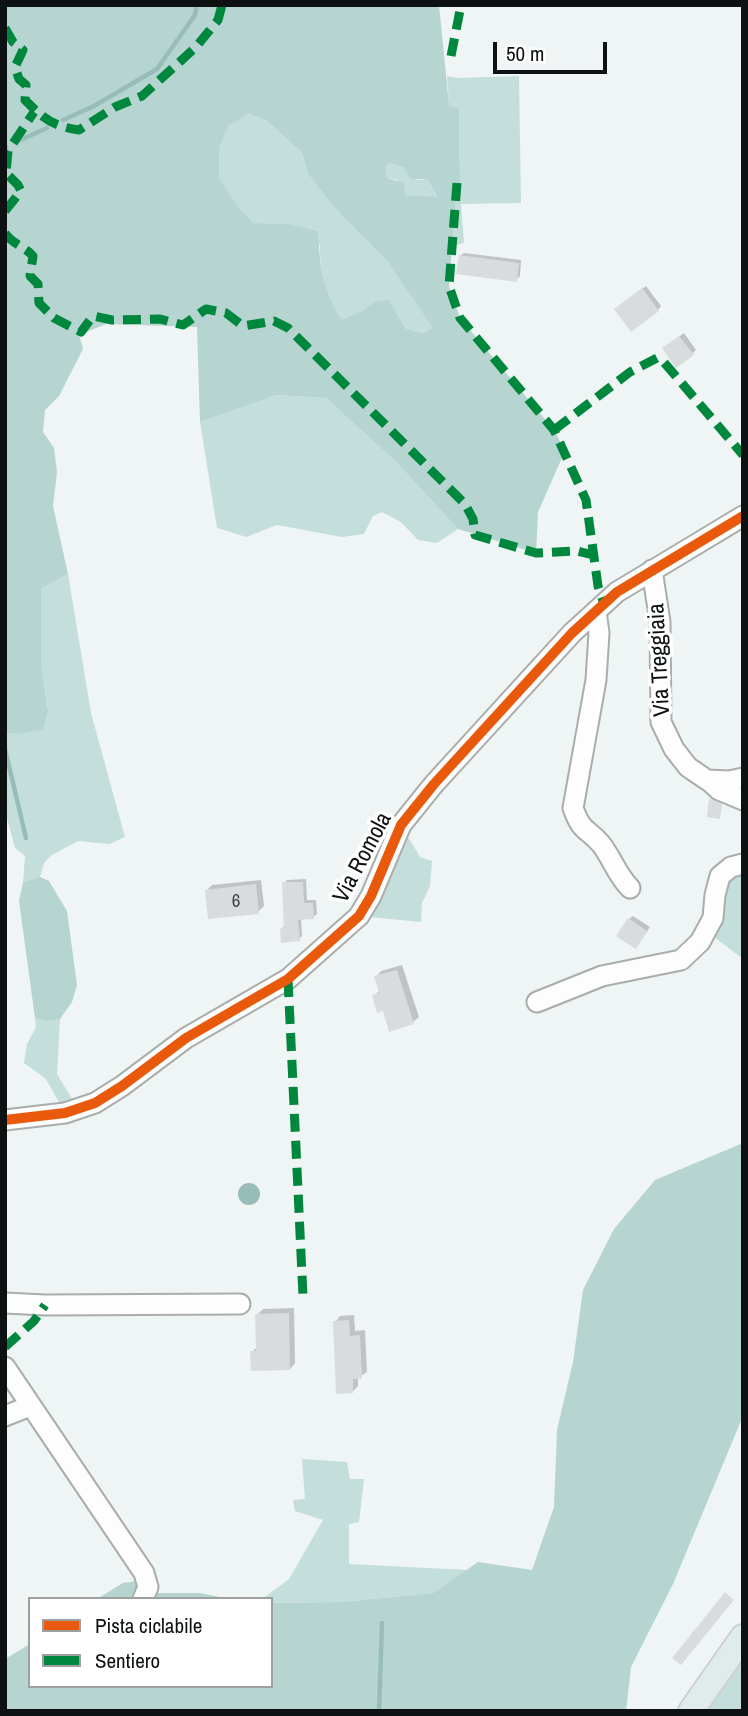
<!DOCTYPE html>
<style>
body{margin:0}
#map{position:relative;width:748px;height:1716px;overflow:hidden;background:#eff4f4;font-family:"Archivo Narrow",sans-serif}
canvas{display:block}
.frame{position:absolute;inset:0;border:7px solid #0d1111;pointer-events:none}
.legend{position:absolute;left:28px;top:1597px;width:245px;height:91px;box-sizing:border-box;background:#fff;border:2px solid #9ea0a0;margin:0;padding:9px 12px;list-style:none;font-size:21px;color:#0d1111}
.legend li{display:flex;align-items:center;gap:14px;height:35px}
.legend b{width:35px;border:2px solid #9ea0a0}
.scale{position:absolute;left:493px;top:42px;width:114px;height:32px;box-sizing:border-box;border:4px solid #0d1111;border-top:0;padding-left:9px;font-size:21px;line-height:24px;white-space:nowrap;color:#0d1111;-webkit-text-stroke:5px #fff;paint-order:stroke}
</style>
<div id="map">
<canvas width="748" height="1716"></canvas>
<div class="frame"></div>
<ul class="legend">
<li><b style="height:9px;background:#e8590c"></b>Pista ciclabile</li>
<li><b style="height:9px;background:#00873e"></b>Sentiero</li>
</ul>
<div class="scale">50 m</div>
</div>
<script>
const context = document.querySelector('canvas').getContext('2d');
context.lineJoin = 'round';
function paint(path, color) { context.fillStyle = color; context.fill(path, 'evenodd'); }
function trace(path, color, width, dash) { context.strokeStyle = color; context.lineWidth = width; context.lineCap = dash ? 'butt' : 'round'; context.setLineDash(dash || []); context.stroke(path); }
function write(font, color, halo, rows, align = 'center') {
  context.font = font + ' "Archivo Narrow",sans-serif'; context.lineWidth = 7; context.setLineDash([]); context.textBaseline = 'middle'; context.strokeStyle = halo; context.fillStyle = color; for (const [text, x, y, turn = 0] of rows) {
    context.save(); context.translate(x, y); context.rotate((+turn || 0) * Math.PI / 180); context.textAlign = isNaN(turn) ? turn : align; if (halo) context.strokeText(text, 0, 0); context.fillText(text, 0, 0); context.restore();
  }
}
paint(new Path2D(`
 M447,76L458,78L519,76L521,203L461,204L464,243L452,246L457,183H460L459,108L449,105Z
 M247,114L266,120L302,153L308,174L332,205L388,262L434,328L424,333L406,329L398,315L375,301L360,312L342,321C327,301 319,270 320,245L288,224L254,223L239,208L219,177V148L229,126Z
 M388,163L404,168L417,180L427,179L437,198L404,195L397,180L387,178L386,166Z
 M277,395L326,398L395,461L458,529L437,543L418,540L401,522L382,512L373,516L364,534L342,537L277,525L246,537L217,528L200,422Z
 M68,574L91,713L125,837L109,844L78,841L52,855L44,863L40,877L23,882L25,856L15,848L5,811V732L16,734L48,709L41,665V589Z
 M401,825L420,857L432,861L430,886L422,903L421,922L359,916Z
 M743,855V959L706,931L719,870L728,857Z
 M35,1018L46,1021L60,1019L57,1074L78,1109L65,1113L46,1079L24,1063L27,1044L36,1027Z
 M302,1459L347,1462L350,1479H364L359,1522L349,1524V1564L467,1570L433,1593L342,1602L271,1603V1599H262L289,1579L323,1520L295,1511L293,1500L305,1499Z
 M743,1657V1711H691Z`), '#c4dfdb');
paint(new Path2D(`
 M5,5H439L449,105L459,108L460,184H457L449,286L460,318L554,430L565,451L538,512L536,553L458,529L395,461L326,398L277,395L200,422L197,327L106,324L79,335L83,349L59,396L45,410L43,432L54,448L57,472L53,506L68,574L41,589V665L48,710L43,729L16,734L5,732ZM248,114L266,120L302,153L308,174L332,205L388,262L433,328L424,333L406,329L389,300L375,301L360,312L342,320C331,306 321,276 320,258C319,248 319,240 317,231L288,224L254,223L239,208L219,177V148L229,126ZM389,163L404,168L410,179H427L437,197L405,195L404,183L387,178L386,166Z
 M40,877L49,881L67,911L69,926L77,985L72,1002L60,1019L46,1021L35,1018L19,901L23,882Z
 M743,1143V1416L673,1584L631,1667L626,1711H5V1659L30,1644V1686H271V1603L342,1602L433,1593L478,1562L532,1570L554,1507L557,1430L573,1362L583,1290L614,1229L655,1180Z
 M137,1581L151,1593H200L230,1599H97L123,1583Z`), '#b6d4d0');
paint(new Path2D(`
 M238 1194a11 11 0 1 1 22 0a11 11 0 1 1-22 0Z`), '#98bdb8');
paint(new Path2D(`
 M464,253L521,260L520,276L516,280L460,256Z
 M646,286L661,306L658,310L620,306Z
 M684,333L696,350L692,354L668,345Z
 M306,879L307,900H316L317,914L313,917L301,918L302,936L299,939L281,929L286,925L284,883L287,880Z
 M261,880L264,906L258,912L206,891L212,885Z
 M633,916L650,927L639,943L629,919Z
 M402,965L419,1017L413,1022L374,996L380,990L376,977L381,971Z
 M294,1308L295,1363L290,1369L252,1352L257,1347V1315L263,1309Z
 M354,1315L355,1331L365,1330L367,1372L358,1378V1386L353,1391L335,1322L340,1316Z`), '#0003');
trace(new Path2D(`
 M63,120L94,106L157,69L195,15L197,5
 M18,141L47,128
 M5,148L6,147
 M5,749L26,838
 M379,1711L382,1623`), '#98bdb8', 4.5);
paint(new Path2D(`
 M459,255L519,263L517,282L456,274Z
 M642,288L659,311L631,332L614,309Z
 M679,336L694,355L676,368L662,348Z
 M709,798L722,804L720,819L707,817Z
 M282,882H303L304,903H313L314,919L298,920L300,941L281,943L280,928H284Z
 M256,884L259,914L208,919L205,890Z
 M628,918L647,931L636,949L616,936Z
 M397,970L414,1024L389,1032L383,1011L377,1013L372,995L379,993L374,976Z
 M289,1313L290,1370L251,1371L250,1351H256L255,1314Z
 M349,1320L350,1336L360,1335L362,1379H353V1393L336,1394L333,1321Z
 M725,1592L734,1600L681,1665L672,1658Z`), '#d8dcdc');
const minor = new Path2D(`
 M652,570L660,622L661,722L674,749L688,767L707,780L729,781L743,778
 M596,611L599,633L596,680L573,808C582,833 586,827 601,844C612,858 617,875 630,888
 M708,780L719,790L743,800
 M537,1002L602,976L681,960L700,942L713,918L715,895L720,876L731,867L743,864
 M5,1120L65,1113L95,1103L122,1086L186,1038L288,979L359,916L371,896L401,825L434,784L572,633L617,592L743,516
 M5,1303L45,1305L240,1304
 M5,1367L144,1573L148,1587L143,1599
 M5,1416L30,1406`);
const major = new Path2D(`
 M691,1711L743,1637`);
trace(minor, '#a9adac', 23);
trace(major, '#ced0d0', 28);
trace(minor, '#fdfdfd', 19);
trace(major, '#e0ecec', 24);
trace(new Path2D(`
 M5,28L13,42L23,50L15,67L19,79L26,85L25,100C44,119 52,126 79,130L115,107L142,96L196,47L218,20L222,5
 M451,56L461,5
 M457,183L449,286L460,318L554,430L586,500L598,586L604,604
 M5,211L21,191L18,185L6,173L8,151L34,112
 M5,233C12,244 24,246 33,256L30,276L38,284L39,303L54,318L81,332L93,316L112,320L160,319L183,325L206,309L226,313L243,326L274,321L288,328L465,504L473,519L475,535L536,553L577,551L593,555
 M554,430L630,372L657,358L662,360L743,455
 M288,979L303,1296
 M5,1347L34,1321L45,1305`), '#00873e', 9, [18, 9]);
trace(new Path2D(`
 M5,1120L65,1113L95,1103L122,1086L186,1038L288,979L359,916L371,896L401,825L434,784L572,633L617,592L743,516`), '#e8590c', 10);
write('19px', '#404444', null, [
 ["6",236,902]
]);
write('23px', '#0d1111', '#fff', [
 ["Via Treggiaia",660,660,-93],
 ["Via Romola",363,858,-62]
]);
</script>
